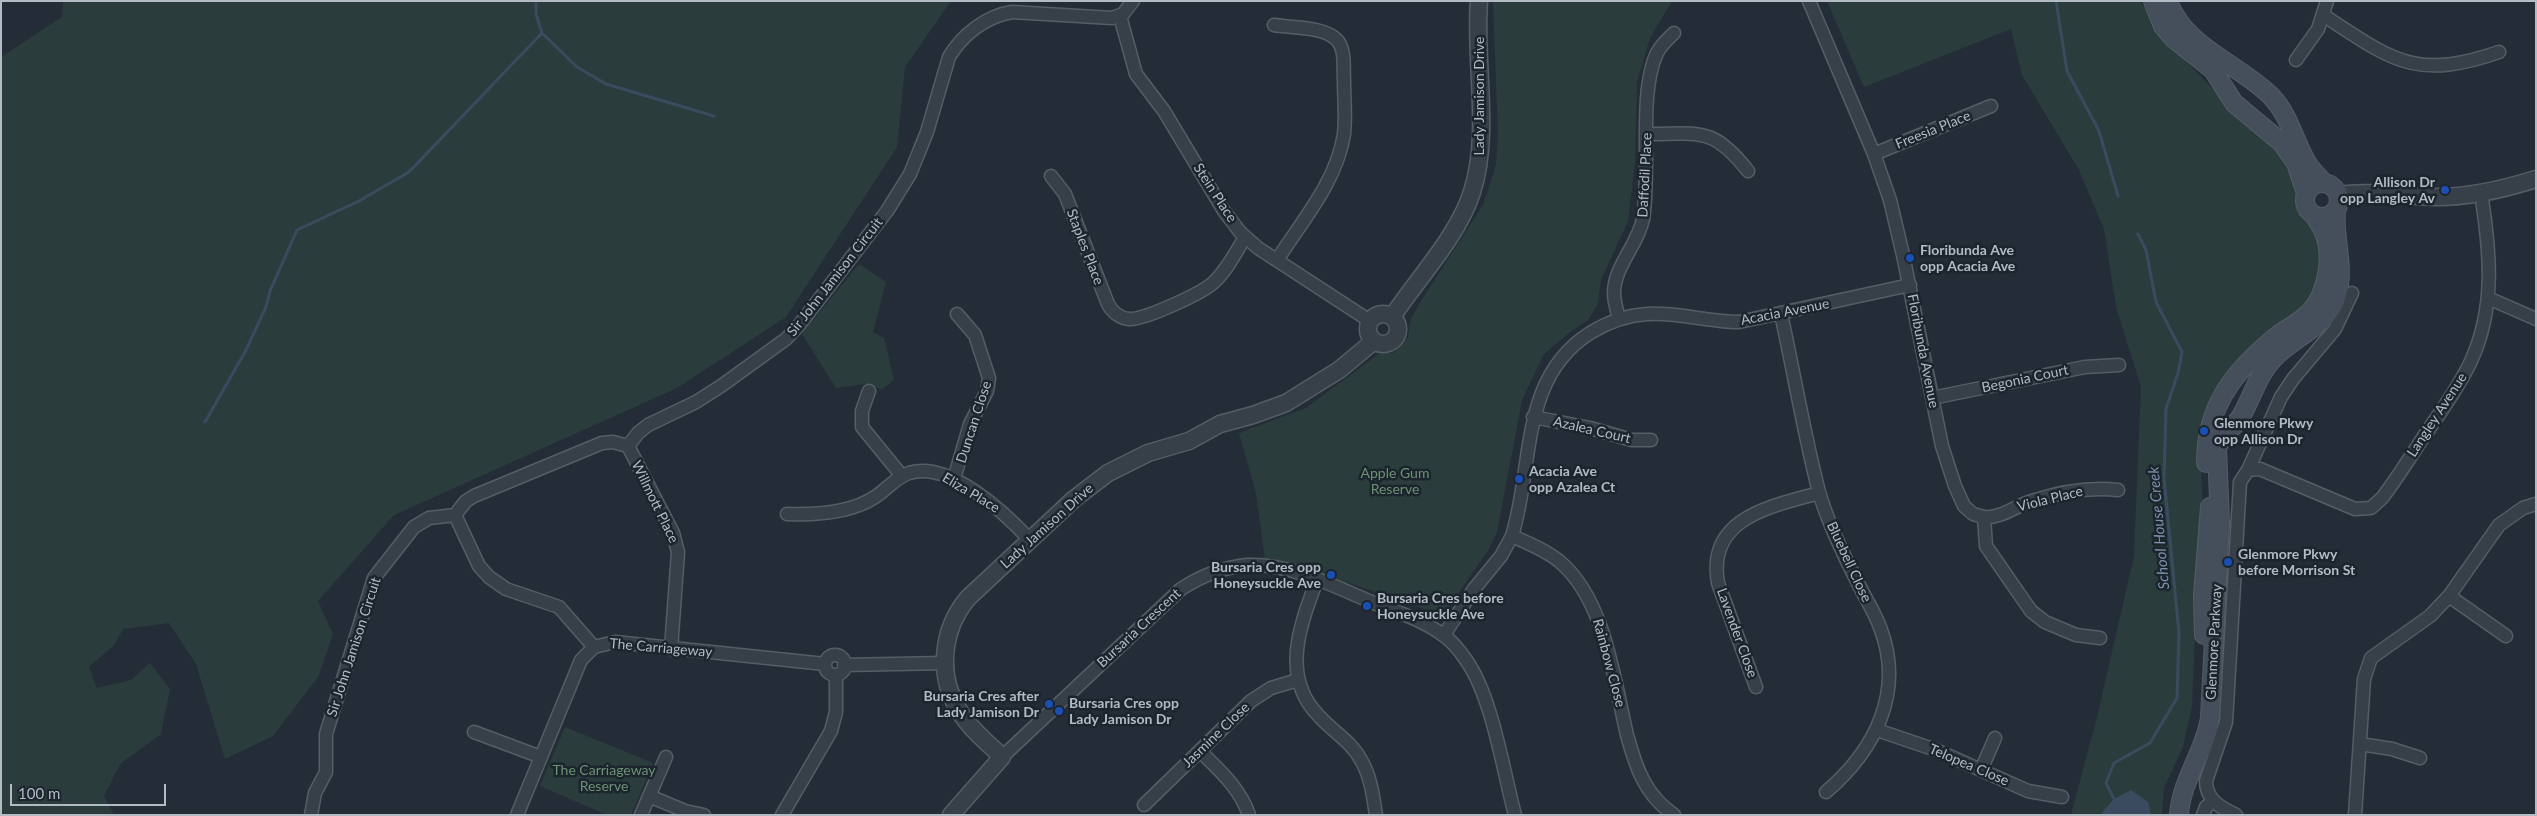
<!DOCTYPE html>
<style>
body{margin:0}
#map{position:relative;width:2537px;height:816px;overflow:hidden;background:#242d37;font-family:Lato,sans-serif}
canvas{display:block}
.frame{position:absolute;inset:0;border:2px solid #b2bac4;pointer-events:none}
.scale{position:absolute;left:10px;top:784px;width:156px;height:22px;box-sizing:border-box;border:2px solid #b2bac4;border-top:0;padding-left:6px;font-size:15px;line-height:18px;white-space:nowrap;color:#b2bac4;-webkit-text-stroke:4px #1c242d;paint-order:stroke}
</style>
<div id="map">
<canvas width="2537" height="816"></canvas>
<div class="frame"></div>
<div class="scale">100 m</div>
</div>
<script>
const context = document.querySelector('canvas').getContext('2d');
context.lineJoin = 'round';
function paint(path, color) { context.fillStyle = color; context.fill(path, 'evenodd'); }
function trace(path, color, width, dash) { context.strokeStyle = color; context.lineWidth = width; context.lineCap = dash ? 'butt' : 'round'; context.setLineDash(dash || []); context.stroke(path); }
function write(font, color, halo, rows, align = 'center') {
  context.font = font + ' Lato,sans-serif'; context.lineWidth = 5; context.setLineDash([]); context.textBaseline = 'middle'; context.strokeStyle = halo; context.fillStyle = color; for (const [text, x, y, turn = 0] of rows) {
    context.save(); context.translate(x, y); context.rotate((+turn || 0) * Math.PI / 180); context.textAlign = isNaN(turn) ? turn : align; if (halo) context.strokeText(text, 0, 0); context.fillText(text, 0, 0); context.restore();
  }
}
paint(new Path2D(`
 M63,1H951L905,67L897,147L786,317L677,388L394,515L318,601L333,634L318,677L273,736L225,759L196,664L169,623L123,629L115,644L89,667L97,688L131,680L150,663L170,689L161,734L120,764L104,796L114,815H1V57L62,17Z
 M1493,1H1672L1650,38L1637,82L1635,163L1628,221L1601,280L1598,303L1589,319L1569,333L1544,354L1522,400L1497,532L1487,552L1448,608L1439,611H1430L1315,571L1265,560L1256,493L1239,433L1306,408L1380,353H1393L1408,337L1411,319L1419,304L1483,205L1496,165L1498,134Z
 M1827,1H2140L2169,44L2234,110L2278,146L2289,169L2299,207L2316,230L2319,247L2320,274L2309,302L2285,321L2200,442L2203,516L2199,537L2192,706L2183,747L2164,788L2162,815H2071L2098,713L2134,556L2141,387L2116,307L2104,229L2079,170L2022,75L2011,29L1864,87Z
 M859,264L886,282L873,332L884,338L894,380L882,389L865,384L836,388L802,334Z
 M565,727L653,763L631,815H607L540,786Z`), '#2a3d3c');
paint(new Path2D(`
 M2131,790L2148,802L2151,815H2100L2114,799Z`), '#3a4b5f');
trace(new Path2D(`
 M536,1V14L542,33L577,67L606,84L714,116
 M2056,1L2067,71L2099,131L2118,196
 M205,422L245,352L266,307L270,291L297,230L359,201L409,172L542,33
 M2114,799L2106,783L2114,763L2150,743L2177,698L2179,633L2164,478L2166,409L2178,373L2182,352L2156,302L2146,250L2138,234`), '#3a4b5f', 3);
const minor = new Path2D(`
 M1809,1L1874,154L1890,200L1903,255L1942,446L1955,486L1964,506L1973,514L1984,517L1986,546L2031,611L2045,622L2076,635L2100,638
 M2323,15C2392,60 2415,81 2499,52
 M1120,16L1136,74L1164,111L1224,211L1240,232L1258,248L1370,321
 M1274,25C1292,28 1323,26 1337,40C1346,50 1343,68 1344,80C1344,98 1346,116 1344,134C1337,181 1302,221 1277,260
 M2296,60L2318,29L2327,1
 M1647,134C1699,134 1713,126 1748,171
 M1874,154L1991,106
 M1051,176L1065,194L1108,304C1112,312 1120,318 1129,319C1144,320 1203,293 1214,282C1227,270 1236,252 1245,237
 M2488,298L2536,319
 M1781,314C1794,373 1804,434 1819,492C1828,523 1843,554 1858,583C1865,598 1874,611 1880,627C1905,692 1875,750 1826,792
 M1619,319C1617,310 1614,302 1614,293C1614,266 1638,245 1643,219C1651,172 1638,92 1657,53C1661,45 1668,39 1674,33
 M869,391L862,411V427L902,476
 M1932,398L2085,367L2119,365
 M1533,417L1590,428L1632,440H1651
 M628,446L673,533L678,552L671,649
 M2248,470L2281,397L2293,379L2335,329L2352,293
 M954,479L970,424L987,391L989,378L975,335L957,314
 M787,514C815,515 851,513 875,497C887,489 895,478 909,473C949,460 1005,513 1030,540
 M455,515L466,501L474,496L602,443L613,442L628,446L638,433L648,425L696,402L721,386L786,339L800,324L887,211L910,174L927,132L949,57C962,35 986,16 1012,12L1112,18L1123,14L1133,1
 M455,515L479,566L489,577L506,589L559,607L594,647
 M1984,517C2000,519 2017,505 2032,501C2060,492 2090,487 2118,490
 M1512,536C1528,543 1545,550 1559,561C1605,599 1614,680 1627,735C1636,768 1645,795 1674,815
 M1317,580C1300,625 1280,677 1319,716C1333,732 1351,741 1361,760C1371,777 1373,796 1376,815
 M2449,596L2506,636
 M1444,635L1474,589L1501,556L1512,536C1534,465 1519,378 1590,333C1608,322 1627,315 1648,314C1678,312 1708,322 1739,322L1910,285
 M825 665a10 10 0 1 1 20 0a10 10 0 1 1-20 0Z
 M844,665L945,663
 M1756,687L1718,583C1706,517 1773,506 1819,493
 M1877,730L1936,750L2028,791L2062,797
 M474,732L541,757
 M2360,744L2392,749L2420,758
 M1200,751C1219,770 1240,788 1249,815
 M1002,757L1181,589C1201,576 1223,567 1248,565C1291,563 1335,587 1374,603C1397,612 1423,620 1443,635C1452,641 1460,651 1466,660C1492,696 1503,770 1515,815
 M1981,770L1995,738
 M649,796L685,811L704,815
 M1144,805L1251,701L1271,688L1298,680
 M311,815L315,793L326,772V734L374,578L414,527L429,518L455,515
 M517,815L581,660L594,647L615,642L825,664
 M641,815L666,757
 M782,815L831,731L836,712V675
 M2203,815L2206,807L2213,801
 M2236,815C2221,808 2206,800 2206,781L2226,722L2240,482L2248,470L2260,469L2355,509L2371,508L2382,498C2399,476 2413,452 2429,429C2444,407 2460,385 2471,361C2496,307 2490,250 2481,193
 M2355,815L2364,679L2371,658L2430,616L2449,596L2499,525L2523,508L2536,504`);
const tertiary = new Path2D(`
 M2338,195C2372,190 2405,197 2438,197C2472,197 2504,189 2536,179
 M1368 329a15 15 0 1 1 30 0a15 15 0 1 1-30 0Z
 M1392,317C1418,278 1458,236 1472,192C1491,133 1474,62 1479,1
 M951,815L1002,757C988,743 970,729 960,712C937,677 941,630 968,598L1074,499L1108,473L1148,453L1189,441L1220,424L1253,415L1286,403L1339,370L1374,341`);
const secondary = new Path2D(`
 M2153,1L2163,26L2174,39L2213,70L2234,103L2282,143L2296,163L2306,193
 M2168,1C2184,47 2239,64 2271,96C2289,115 2293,137 2305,159C2309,168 2318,176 2324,183
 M2305 200a17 17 0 1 1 34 0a17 17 0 1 1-34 0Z
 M2206,463C2206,406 2234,371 2277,336C2288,328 2302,321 2311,311C2327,293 2333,257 2325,235C2323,228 2318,222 2314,215
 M2204,635L2203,595L2210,507
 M2179,815C2181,780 2205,752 2210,718L2220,523L2217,448C2222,436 2232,429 2240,418C2252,399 2257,375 2274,358C2294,337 2326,327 2336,298C2346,268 2333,240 2336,210`);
trace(minor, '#555d66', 15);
trace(tertiary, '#555d66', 19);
trace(secondary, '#555d66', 20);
trace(minor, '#373f48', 12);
trace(tertiary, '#373f48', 16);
trace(secondary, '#454e5b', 18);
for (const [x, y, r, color] of [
 [2445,190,5,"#1a4fb4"],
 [1910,258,5,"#1a4fb4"],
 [2204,431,5,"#1a4fb4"],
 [1519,479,5,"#1a4fb4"],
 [2228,562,5,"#1a4fb4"],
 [1331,575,5,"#1a4fb4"],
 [1367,606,5,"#1a4fb4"],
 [1049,704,5,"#1a4fb4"],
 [1059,711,5,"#1a4fb4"]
]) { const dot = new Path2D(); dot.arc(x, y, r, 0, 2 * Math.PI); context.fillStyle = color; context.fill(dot); trace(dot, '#1c242d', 2); }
write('14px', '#b2bac4', '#1c242d', [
 ["Lady Jamison Drive",1479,96,-90],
 ["Freesia Place",1933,130,-22],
 ["Daffodil Place",1645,175,-87],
 ["Stein Place",1215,193,57],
 ["Staples Place",1085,247,69],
 ["Sir John Jamison Circuit",835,277,-52],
 ["Acacia Avenue",1785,312,-11],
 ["Floribunda Avenue",1923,351,79],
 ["Begonia Court",2025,379,-12],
 ["Langley Avenue",2437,415,-57],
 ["Duncan Close",974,422,-72],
 ["Azalea Court",1592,430,13],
 ["Eliza Place",971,493,31],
 ["Viola Place",2050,499,-14],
 ["Willmott Place",655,502,64],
 ["Lady Jamison Drive",1047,526,-42],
 ["Bluebell Close",1849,562,65],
 ["Bursaria Crescent",1139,628,-43],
 ["Lavender Close",1737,633,70],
 ["Glenmore Parkway",2214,642,-87],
 ["Sir John Jamison Circuit",354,647,-72],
 ["The Carriageway",661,648,5],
 ["Rainbow Close",1609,663,75],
 ["Jasmine Close",1216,735,-44],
 ["Telopea Close",1969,765,23]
]);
write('bold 14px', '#b2bac4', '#1c242d', [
 ["Allison Dr",2435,182,"right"],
 ["opp Langley Av",2435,198,"right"],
 ["Floribunda Ave",1920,250],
 ["opp Acacia Ave",1920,266],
 ["Glenmore Pkwy",2214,423],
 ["opp Allison Dr",2214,439],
 ["Acacia Ave",1529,471],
 ["opp Azalea Ct",1529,487],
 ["Glenmore Pkwy",2238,554],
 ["before Morrison St",2238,570],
 ["Bursaria Cres opp",1321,567,"right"],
 ["Honeysuckle Ave",1321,583,"right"],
 ["Bursaria Cres before",1377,598],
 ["Honeysuckle Ave",1377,614],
 ["Bursaria Cres after",1039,696,"right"],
 ["Lady Jamison Dr",1039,712,"right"],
 ["Bursaria Cres opp",1069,703],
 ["Lady Jamison Dr",1069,719]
], 'left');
write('14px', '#6c9373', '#1c242d', [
 ["Apple Gum",1395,473],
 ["Reserve",1395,489],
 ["The Carriageway",604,770],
 ["Reserve",604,786]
]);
write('italic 15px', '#7c91aa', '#1c242d', [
 ["School House Creek",2159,528,-95]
]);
</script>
